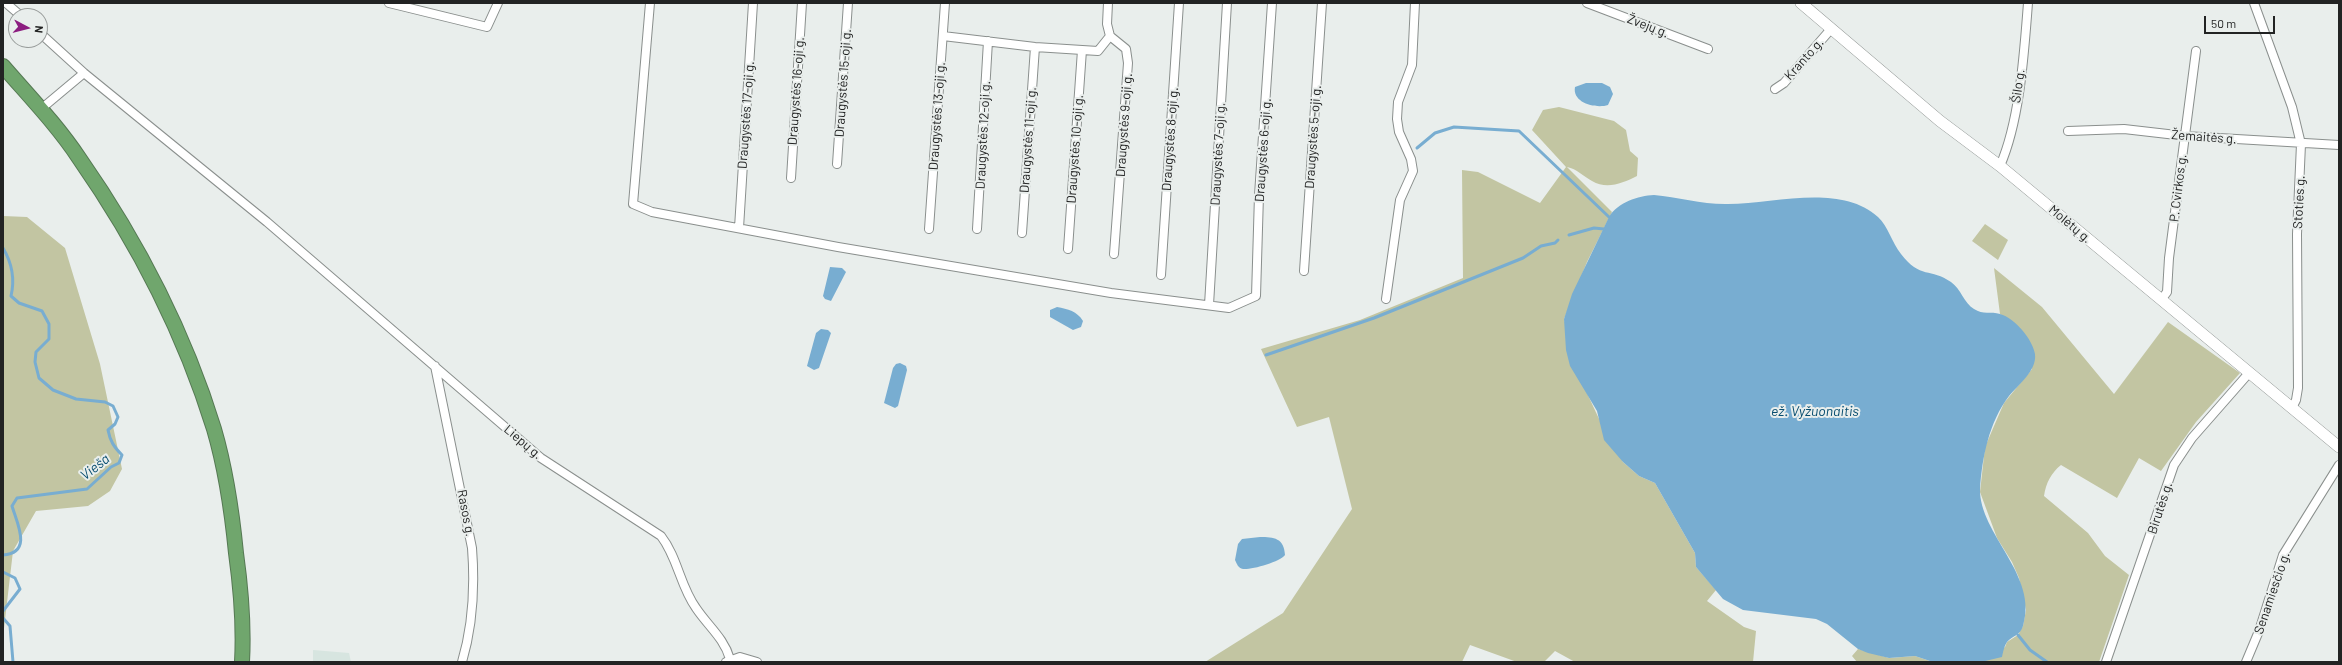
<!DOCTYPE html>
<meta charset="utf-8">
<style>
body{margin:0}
#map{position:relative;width:2342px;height:665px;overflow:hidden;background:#e9eeec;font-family:Barlow,sans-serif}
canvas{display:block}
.frame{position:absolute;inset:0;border:4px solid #222323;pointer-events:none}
.north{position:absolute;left:8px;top:8px;width:40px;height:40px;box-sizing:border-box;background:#e9eeec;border:1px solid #999d9c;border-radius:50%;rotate:97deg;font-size:11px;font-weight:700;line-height:16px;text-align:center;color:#222323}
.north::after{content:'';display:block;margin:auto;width:14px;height:18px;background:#8c1d80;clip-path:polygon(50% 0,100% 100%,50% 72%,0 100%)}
.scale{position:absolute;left:2204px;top:16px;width:71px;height:18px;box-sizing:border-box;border:2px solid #222323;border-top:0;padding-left:5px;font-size:12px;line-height:14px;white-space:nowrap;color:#222323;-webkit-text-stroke:3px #e9eeec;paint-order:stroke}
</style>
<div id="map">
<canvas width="2342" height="665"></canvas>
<div class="frame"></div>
<div class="north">N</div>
<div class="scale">50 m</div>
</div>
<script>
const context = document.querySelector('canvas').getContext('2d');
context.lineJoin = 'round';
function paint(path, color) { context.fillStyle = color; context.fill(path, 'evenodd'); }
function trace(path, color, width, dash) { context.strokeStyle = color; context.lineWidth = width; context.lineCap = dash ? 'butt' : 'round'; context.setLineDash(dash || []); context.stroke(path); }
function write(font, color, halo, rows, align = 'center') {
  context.font = font + ' Barlow,sans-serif'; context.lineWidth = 4; context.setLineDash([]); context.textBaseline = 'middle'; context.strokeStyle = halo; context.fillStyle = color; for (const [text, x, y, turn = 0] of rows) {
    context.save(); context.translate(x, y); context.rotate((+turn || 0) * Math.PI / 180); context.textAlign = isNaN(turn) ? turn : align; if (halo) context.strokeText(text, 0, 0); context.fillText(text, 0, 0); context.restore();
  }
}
paint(new Path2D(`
 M313,650L349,653L351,662H313Z`), '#d7e5e0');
paint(new Path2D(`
 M1559,107L1614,121L1626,130L1630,151L1638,158L1637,176C1623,183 1607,190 1592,181C1583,176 1577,169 1567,167L1612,212L1587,262L1564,319L1586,391L1600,421L1623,462L1639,476L1655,483L1695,553L1696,567L1716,590L1707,601L1744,627L1756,631L1753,662H1575L1555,651L1544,662H1517L1470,645L1462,662H1205L1283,613L1352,509L1329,417L1297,427L1261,349L1360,320L1463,278L1462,170L1478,172L1540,203L1566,167L1532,130L1543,110Z
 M3,216L27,217L65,248L100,364L122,469L110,491L88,506L36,511L13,551L3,637Z
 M1985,224L2008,240L1998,260L1972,241Z
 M1994,268L2042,307L2114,394L2168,322L2240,373L2196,422L2161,471L2139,458L2117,498L2061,465C2051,473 2046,483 2044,496L2088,533L2105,556L2129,575L2099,662H1981L2005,647L2007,642L2018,635L2023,626L2026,610L2019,578L2012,562L1997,538L1980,492L1985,447L1994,426L2004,403L2032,369L2013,323L2000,314Z
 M1858,649L1889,658L1915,656L1933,662H1857L1852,656Z`), '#c2c5a2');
paint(new Path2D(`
 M1586,83H1602L1610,87L1613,94L1608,105C1596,109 1572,103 1575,87Z
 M1654,195C1677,197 1701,204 1725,204C1771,205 1839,182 1878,217C1888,226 1892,243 1901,254C1920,279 1931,268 1951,282C1961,289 1964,303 1974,309C1983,315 1991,311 2000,314C2015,318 2033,340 2035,354C2037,371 2018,385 2009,396C1989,422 1982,458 1980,489C1979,534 2039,575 2023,626C2020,636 2013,635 2007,642C2004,646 2003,653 2002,657L1981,662H1933L1915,656L1889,658L1868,653L1858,649L1827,624L1816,619L1743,610L1723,599L1696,567L1695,553L1655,483L1639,476L1623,462L1604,440L1597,411L1570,366L1566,350L1564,319L1572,294L1609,217C1618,202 1638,196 1654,195Z
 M830,267L842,268L846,272L831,301L825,299L823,296Z
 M1057,307C1068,309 1077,311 1083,321L1081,327L1073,330L1050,317V310Z
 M821,329L828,330L831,333L819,368L814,370L807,366L816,333Z
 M900,363L906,366L907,370L898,406L895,408L884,403L893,368L896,364Z
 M1260,537C1274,537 1284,538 1285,555C1280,562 1251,570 1243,569C1238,568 1237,564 1235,560L1238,544L1242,539Z`), '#78add1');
trace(new Path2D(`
 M1417,148L1435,133L1454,127L1519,131L1609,217
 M1569,235L1594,228L1604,229
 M3,248C12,263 15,279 11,296L19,303L42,311L49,324V339L36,352L35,362L39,378L53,390L76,399L105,402L113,406L118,417L115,424L108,430C110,441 114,447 122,455L119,463L111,467L87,489L17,498L12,506C17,523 33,553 3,555
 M1266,355L1374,318L1523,258L1541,246L1555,243L1558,240
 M3,572L15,578L20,589L3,611
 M3,618L10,626L13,662
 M2018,635L2030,650L2047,662`), '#78add1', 3);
const street = new Path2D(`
 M6,3L21,16
 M389,3L487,27L498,3
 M650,3L633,204L652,212L838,247L1111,293L1229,308L1256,296L1259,195L1272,3
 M1108,3L1107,24L1110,36L1126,49L1128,63L1114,254
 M1587,3L1708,49
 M2254,3L2292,107L2301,144L2297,234L2298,388L2296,400L2292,408
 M40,33L84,73L267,222L541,458L661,536C678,558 680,586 696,608C708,626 724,638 730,659
 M943,36L1035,47L1098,51L1110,36
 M1775,89L1784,83L1831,29
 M41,109L84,73
 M2068,131L2124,129L2185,136L2339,145
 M837,164L848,3
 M2000,166C2020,120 2024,54 2028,3
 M791,178L802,3
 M739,228L753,3
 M929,229L945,3
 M977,229L988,41
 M1022,233L1035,47
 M1068,249L1082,50
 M1304,271L1322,3
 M1161,275L1179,3
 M1386,299L1400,200L1413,171L1411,159L1399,132L1397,119L1398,102L1412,65L1415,3
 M2161,300L2167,292L2169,258L2196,51
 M1209,305L1227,3
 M435,366L472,548C475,587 473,625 462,662
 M726,662L740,657L757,662
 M2106,662L2174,465L2192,438L2249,373
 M2246,662L2259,631L2283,555L2339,465`);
const secondary = new Path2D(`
 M1801,3L1940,121L2000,166L2339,447`);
const highway = new Path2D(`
 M3,66C29,96 57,125 79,158C137,241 184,332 214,429C226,470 232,512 236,553C241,589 244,626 242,662`);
trace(street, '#8a8f8d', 10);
trace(secondary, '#8a8f8d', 12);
trace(highway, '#557853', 16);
trace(street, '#fff', 8);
trace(secondary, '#fff', 11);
trace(highway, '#70a66d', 14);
write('13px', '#222323', '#e9eeec', [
 ["Žvejų g.",1648,26,21],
 ["Kranto g.",1804,59,-48],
 ["Draugystės 15-oji g.",843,83,-86],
 ["Šilo g.",2018,86,-82],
 ["Draugystės 16-oji g.",796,91,-86],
 ["Draugystės 17-oji g.",746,115,-86],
 ["Draugystės 13-oji g.",937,116,-86],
 ["Draugystės 9-oji g.",1124,125,-86],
 ["Draugystės 12-oji g.",983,135,-87],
 ["Draugystės 5-oji g.",1313,137,-86],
 ["Žemaitės g.",2204,137,4],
 ["Draugystės 8-oji g.",1170,139,-86],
 ["Draugystės 11-oji g.",1028,140,-86],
 ["Draugystės 10-oji g.",1075,149,-86],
 ["Draugystės 6-oji g.",1263,150,-86],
 ["Draugystės 7-oji g.",1218,154,-87],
 ["P. Cvirkos g.",2178,188,-83],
 ["Stoties g.",2299,202,-87],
 ["Molėtų g.",2070,224,40],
 ["Liepų g.",523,442,40],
 ["Birutės g.",2160,508,-72],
 ["Rasos g.",466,513,79],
 ["Senamiesčio g.",2272,593,-71]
]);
write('italic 14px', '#074d6f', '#e9eeec', [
 ["ež. Vyžuonaitis",1815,411],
 ["Vieša",95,467,-38]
]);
</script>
